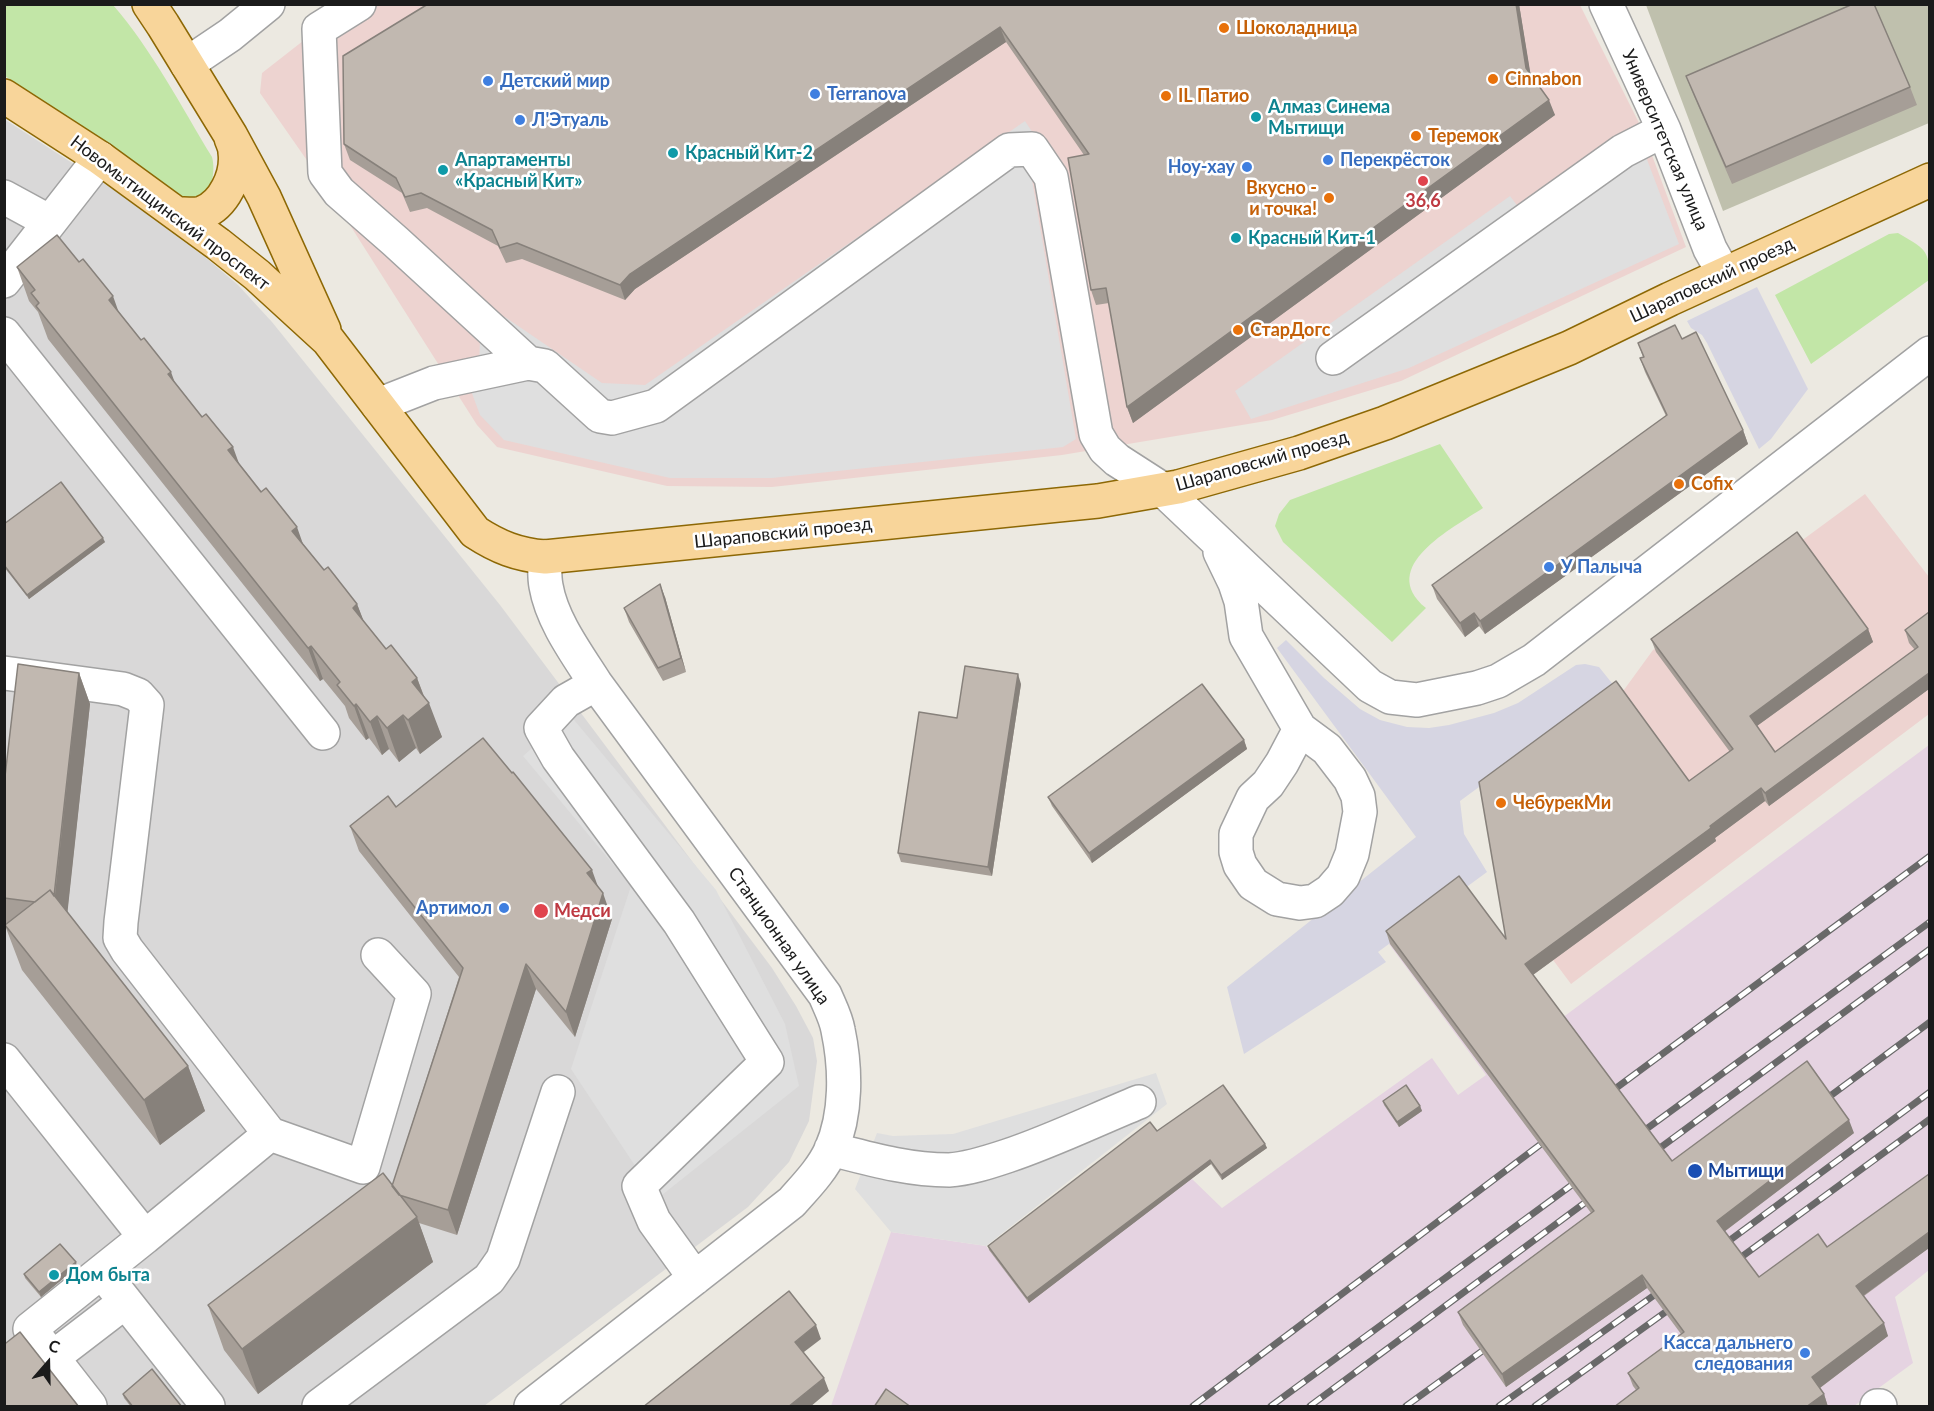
<!DOCTYPE html>
<meta charset="utf-8">
<style>
body{margin:0}
#map{position:relative;width:1934px;height:1411px;overflow:hidden;background:#ece9e1;font-family:Lato,sans-serif}
canvas{display:block}
.frame{position:absolute;inset:0;border:6px solid #1b1b1b;pointer-events:none}
.north{position:absolute;left:18px;top:1333px;width:60px;height:60px;-webkit-text-stroke:4px #fff;paint-order:stroke;rotate:20deg;font-size:16px;font-weight:700;line-height:24px;text-align:center;color:#1b1b1b}
.north::after{content:'';display:block;margin:auto;width:21px;height:27px;background:#1b1b1b;clip-path:polygon(50% 0,100% 100%,50% 72%,0 100%)}
</style>
<div id="map">
<canvas width="1934" height="1411"></canvas>
<div class="frame"></div>
<div class="north">С</div>
</div>
<script>
const context = document.querySelector('canvas').getContext('2d');
context.lineJoin = 'round';
function paint(path, color) { context.fillStyle = color; context.fill(path, 'evenodd'); }
function trace(path, color, width, dash) { context.strokeStyle = color; context.lineWidth = width; context.lineCap = dash ? 'butt' : 'round'; context.setLineDash(dash || []); context.stroke(path); }
function write(font, color, halo, rows, align = 'center') {
  context.font = font + ' Lato,sans-serif'; context.lineWidth = 5; context.setLineDash([]); context.textBaseline = 'middle'; context.strokeStyle = halo; context.fillStyle = color; for (const [text, x, y, turn = 0] of rows) {
    context.save(); context.translate(x, y); context.rotate((+turn || 0) * Math.PI / 180); context.textAlign = isNaN(turn) ? turn : align; if (halo) context.strokeText(text, 0, 0); context.fillText(text, 0, 0); context.restore();
  }
}
paint(new Path2D(`
 M4,119L114,190L205,257L238,285L272,322L500,605L772,968L796,1006L813,1038L817,1061L809,1121L789,1162L748,1207L484,1406H5Z`), '#d9d8d8');
paint(new Path2D(`
 M349,5H1580L1643,131L1686,247L1401,381L1272,420L1062,455L772,487L667,486L497,447L477,425L327,189L260,93L262,73Z
 M1865,494L1929,577V714L1571,984L1500,889L1621,694L1653,650Z`), '#edd3d0');
paint(new Path2D(`
 M1929,745V1270L1895,1297L1913,1363L1854,1406H831L891,1232L986,1246L989,1250L1192,1179L1222,1208L1432,1058L1458,1095L1486,1075L1389,944L1465,888L1562,1018Z`), '#e5d3e1');
paint(new Path2D(`
 M1646,5H1929V123L1723,211Z`), '#bfc0ad');
paint(new Path2D(`
 M4,5H113C152,50 181,106 212,157C216,171 212,199 192,199C186,199 179,195 174,193L5,76Z
 M1898,233C1924,249 1930,248 1929,280L1811,364L1775,295L1889,234Z
 M1440,444L1483,508C1453,528 1376,567 1426,608L1392,642L1283,542L1275,526L1279,514L1290,500Z`), '#c2e6a7');
paint(new Path2D(`
 M1025,121L1051,160L1031,174L1076,439L1063,447L772,478H670L504,440L480,415L470,388L479,372L480,337L505,317L602,383L645,385Z
 M1640,141L1679,244L1409,368L1251,419L1235,391L1510,196L1522,212Z
 M570,715L716,890L785,1024L799,1086L657,1199L571,1069L631,886L523,756Z
 M1156,1073L1167,1104L986,1246L891,1232L855,1189L877,1133L893,1136L953,1134Z`), '#dfdfdf');
paint(new Path2D(`
 M1757,287L1808,389L1771,439L1759,449L1707,343L1702,335L1691,328L1687,321Z
 M1286,640L1324,678L1360,709L1380,720L1407,727L1429,728L1449,725L1494,713L1518,703L1576,665L1585,664L1599,667L1615,687L1460,801L1464,834L1487,872L1378,952L1386,962L1244,1054L1227,987L1416,837L1277,648Z`), '#d6d5e2');
const minor = new Path2D(`
 M359,4L319,29L325,173L339,192L395,241L528,363
 M1606,4L1664,130L1710,249L1724,274
 M187,64L230,35L268,4
 M4,197L50,222
 M4,281L100,158
 M4,334L323,733
 M1333,358L1623,151L1664,130
 M378,405L434,383L528,363L545,366L600,416L612,418L656,406L1009,150L1032,149L1051,177L1096,434L1105,449L1117,460L1162,489L1370,686L1390,697L1417,700L1477,688L1498,681L1534,660L1930,353
 M1220,552L1235,583L1241,601L1246,636L1300,729L1327,749L1350,779L1358,796L1360,812L1352,854L1343,876L1330,891L1315,901L1300,903L1277,899L1253,884L1240,865L1236,852V834L1253,798L1268,784L1282,763L1300,729
 M4,673L123,689L138,695L147,705L121,922L120,938L127,950L270,1134L145,1237
 M596,684L566,701L541,728L558,758L679,922L767,1062L639,1186L654,1221L695,1278
 M4,1060L145,1237L30,1329L90,1406
 M270,1134L363,1167L414,994L378,955
 M831,1149C870,1159 908,1170 949,1170C968,1169 989,1162 1007,1156C1052,1141 1095,1120 1139,1102
 M102,1272L208,1406
 M52,1358L125,1302
 M319,1406L489,1279L503,1259L558,1092
 M531,1406L792,1202C806,1186 822,1170 831,1150C847,1114 846,1068 838,1030C836,1018 830,1007 825,995L596,684C577,654 552,621 546,586C544,576 545,566 545,557
 M1877,1406H1880`);
const major = new Path2D(`
 M149,4L163,25L231,136L264,197L324,330
 M4,96L100,158L218,244L257,275L328,340L475,532C498,547 518,555 545,557L1058,505L1098,501L1178,487L1299,453L1385,423L1569,348L1670,299L1930,180
 M178,214C185,214 195,215 202,213C224,205 238,175 235,152C235,148 233,143 231,138`);
trace(minor, '#a2a2a2', 36);
trace(major, '#8d6805', 36);
trace(minor, '#fff', 33);
trace(major, '#f8d59a', 33);
const rail = new Path2D(`
 M1604,1097L1930,856
 M1818,1105L1930,1022
 M1634,1138L1930,922
 M1649,1156L1930,949
 M1718,1249L1930,1092
 M1729,1266L1930,1119
 M1193,1406L1553,1135
 M1271,1406L1584,1176
 M1310,1406L1598,1193
 M1406,1406L1496,1341
 M1499,1406L1667,1286
 M1535,1406L1678,1303`);
trace(rail, '#696969', 7);
trace(rail, '#fff', 4.5, [14]);
paint(new Path2D(`
 M428,4H1519L1530,73L1555,115L1133,423L1127,407L1109,303L1096,305L1091,290L1084,155L1006,42L635,289L625,300L522,259L506,263L498,246L427,208L410,212L402,193L350,160L344,144Z
 M1686,76L1910,87L1917,105L1732,184L1693,94Z
 M17,267L119,312L324,570L357,604L363,620L386,649L417,678L424,696L442,737L420,754L416,748L399,762L389,749L382,755L369,738L366,740L349,718L345,706L323,679L320,681L48,339L38,312L29,301Z
 M1682,339L1743,430L1748,444L1485,634L1479,626L1465,637L1437,599L1432,585L1666,416L1645,372L1640,358L1643,357L1638,343Z
 M4,524L105,542L29,599L4,567Z
 M665,597L686,672L663,681L629,622L624,608Z
 M1929,612V689L1769,806L1765,801L1715,838L1716,841L1533,975L1672,1161L1854,1133L1724,1232L1759,1277L1827,1247L1929,1248L1864,1296L1888,1336L1820,1388L1824,1394L1828,1407H1614L1636,1390L1633,1386L1628,1373L1681,1334L1647,1288L1506,1387L1463,1325L1458,1312L1591,1213L1390,944L1386,931L1506,939L1689,781L1730,752L1656,652L1651,639L1868,629L1873,642L1757,726L1775,752L1915,650L1909,643L1905,630Z
 M79,673L90,704L67,913L188,1066L205,1111L160,1145L22,970L6,928H4V785Z
 M1021,684L992,876L901,862L898,853Z
 M1244,740L1247,749L1092,863L1052,806L1048,797Z
 M396,807L598,887L612,919L575,1037L536,989L457,1235L419,1223L433,1262L258,1394L224,1350L208,1305L392,1186L459,977L359,851L350,826Z
 M1383,1101L1420,1106L1422,1111L1399,1127L1384,1105Z
 M1157,1131L1265,1144L1267,1148L1222,1180L1211,1164L1029,1303L989,1250L988,1246Z
 M77,1267L41,1297L25,1278L24,1274Z
 M123,1394L182,1407H131L124,1398Z`), '#a69e97');
paint(new Path2D(`
 M1516,4H1519L1532,83L1526,68Z
 M1000,27L1006,42L635,289L625,300L620,285L630,274Z
 M1549,100L1555,115L1133,423L1127,407Z
 M113,296L125,330L109,300Z
 M171,372L183,405L168,374Z
 M1743,430L1748,444L1485,634L1480,621Z
 M233,447L245,480L228,450Z
 M297,527L309,561L292,531Z
 M103,538L105,542L29,599L27,595Z
 M660,584L665,597L686,672L681,658Z
 M357,604L370,637L353,608Z
 M1474,613L1479,626L1465,637L1460,623Z
 M1868,629L1873,642L1754,728L1750,716Z
 M311,646L323,679L320,681L308,648Z
 M79,673L90,704L65,935L54,904Z
 M1929,673V689L1769,806L1765,793Z
 M1018,674L1021,684L992,876L988,867Z
 M417,678L427,705L429,703L442,737L420,754L408,720L412,682Z
 M356,704L369,738L366,740L354,706Z
 M403,715L416,748L399,762L387,728Z
 M377,716L389,749L382,755L370,722Z
 M1244,740L1247,749L1092,863L1089,853Z
 M1761,788L1765,801L1715,838L1716,841L1530,977L1525,964Z
 M592,870L601,895L587,873Z
 M603,893L612,919L575,1037L566,1012Z
 M526,964L536,989L457,1235L448,1210Z
 M188,1066L205,1111L160,1145L144,1100Z
 M1420,1106L1422,1111L1399,1127L1397,1122Z
 M1849,1120L1854,1133L1721,1234L1717,1221Z
 M1265,1144L1267,1148L1222,1180L1221,1175Z
 M1210,1160L1211,1164L1029,1303L1027,1298Z
 M417,1217L433,1262L258,1394L242,1349Z
 M1929,1232V1248L1860,1298L1856,1286Z
 M76,1262L77,1267L41,1297L39,1292Z
 M1642,1275L1647,1288L1506,1387L1502,1374Z
 M1884,1323L1888,1336L1817,1390L1812,1377Z
 M816,1325L821,1339L800,1355L795,1342Z
 M824,1378L829,1391L810,1407H788Z
 M1824,1394L1828,1407H1806Z`), '#87817b');
const building = new Path2D(`
 M428,4H1516L1526,68L1549,100L1127,407L1106,288L1091,290L1068,158L1089,154L1000,27L630,274L620,285L517,243L500,248L492,230L421,193L405,197L396,178L344,144L343,56Z
 M1853,4H1874L1910,87L1726,167L1686,76Z
 M57,235L79,262L83,259L113,296L109,300L141,340L144,338L171,372L168,374L202,417L206,414L233,447L228,450L261,492L266,488L297,527L292,531L324,570L328,567L357,604L353,608L386,649L391,645L417,678L412,682L429,703L408,720L403,715L387,728L377,716L370,722L356,704L354,706L337,685L340,682L311,646L308,648L36,306L39,303L31,293L35,290L17,267Z
 M1675,325L1682,339L1696,332L1743,430L1480,621L1474,613L1460,623L1432,585L1667,415L1640,358L1644,357L1638,343Z
 M61,482L103,538L27,595L4,565V524Z
 M1797,532L1868,629L1750,716L1775,752L1918,647L1905,630L1929,612V673L1765,793L1761,788L1710,826L1711,828L1525,964L1672,1161L1807,1061L1849,1120L1717,1221L1759,1277L1818,1234L1827,1247L1929,1174V1232L1856,1286L1884,1323L1812,1377L1824,1394L1806,1407H1614L1639,1388L1628,1373L1684,1332L1642,1275L1502,1374L1458,1312L1594,1211L1386,931L1459,876L1506,939L1479,782L1616,681L1689,781L1733,749L1651,639Z
 M660,584L681,658L658,668L624,608Z
 M18,664L79,673L54,896L50,890L35,902L4,898V785Z
 M965,666L1018,674L988,867L898,853L919,712L957,718Z
 M1202,684L1244,740L1089,853L1048,797Z
 M483,738L512,773L513,772L592,870L587,873L603,893L566,1012L526,964L448,1210L399,1195L392,1186L463,968L350,826L388,796L396,807Z
 M50,890L188,1066L144,1100L5,925Z
 M1223,1085L1265,1144L1221,1175L1210,1160L1027,1298L988,1246L1150,1122L1157,1131Z
 M1406,1085L1420,1106L1397,1122L1383,1101Z
 M383,1173L417,1217L242,1349L208,1305Z
 M60,1244L76,1262L39,1292L24,1274Z
 M789,1291L816,1325L795,1342L824,1378L788,1407H643Z
 M20,1332L79,1407H4V1343H6Z
 M152,1369L182,1407H133L123,1394Z
 M886,1389L911,1407H874Z`);
paint(building, '#c1b8b0');
trace(building, '#87817b', 1.5);
for (const [x, y, r, color] of [
 [1224,28,6,"#e8710a"],
 [1493,79,6,"#e8710a"],
 [488,81,6,"#3f7fe0"],
 [815,94,6,"#3f7fe0"],
 [1166,96,6,"#e8710a"],
 [1256,117,6,"#0f9aa8"],
 [520,120,6,"#3f7fe0"],
 [1416,136,6,"#e8710a"],
 [673,153,6,"#0f9aa8"],
 [1328,160,6,"#3f7fe0"],
 [1247,167,6,"#3f7fe0"],
 [443,170,6,"#0f9aa8"],
 [1423,181,6,"#e0444e"],
 [1329,198,6,"#e8710a"],
 [1236,238,6,"#0f9aa8"],
 [1238,330,6,"#e8710a"],
 [1679,484,6,"#e8710a"],
 [1549,567,6,"#3f7fe0"],
 [1501,803,6,"#e8710a"],
 [504,908,6,"#3f7fe0"],
 [541,911,8,"#e0444e"],
 [1695,1171,8,"#1a4fb4"],
 [54,1275,6,"#0f9aa8"],
 [1805,1353,6,"#3f7fe0"]
]) { const dot = new Path2D(); dot.arc(x, y, r, 0, 2 * Math.PI); context.fillStyle = color; context.fill(dot); trace(dot, '#fff', 2); }
write('bold 18px', '#c56008', '#fff', [
 ["Шоколадница",1236,28],
 ["Cinnabon",1505,79],
 ["IL Патио",1178,96],
 ["Теремок",1428,136],
 ["Вкусно -",1317,188,"right"],
 ["и точка!",1317,209,"right"],
 ["СтарДогс",1250,330],
 ["Cofix",1691,484],
 ["ЧебурекМи",1513,803]
], 'left');
write('bold 18px', '#366cbe', '#fff', [
 ["Детский мир",500,81],
 ["Terranova",827,94],
 ["Л'Этуаль",532,120],
 ["Перекрёсток",1340,160],
 ["Ноу-хау",1235,167,"right"],
 ["У Палыча",1561,567],
 ["Артимол",492,908,"right"],
 ["Касса дальнего",1793,1343,"right"],
 ["следования",1793,1364,"right"]
], 'left');
write('bold 18px', '#0d838f', '#fff', [
 ["Алмаз Синема",1268,107],
 ["Мытищи",1268,128],
 ["Красный Кит-2",685,153],
 ["Апартаменты",455,160],
 ["«Красный Кит»",455,181],
 ["Красный Кит-1",1248,238],
 ["Дом быта",66,1275]
], 'left');
write('18px', '#1b1b1b', '#fff', [
 ["Университетская улица",1665,140,67],
 ["Новомытищинский проспект",170,213,37],
 ["Шараповский проезд",1712,280,-25],
 ["Шараповский проезд",1262,461,-16],
 ["Шараповский проезд",783,533,-6],
 ["Станционная улица",779,936,55]
]);
write('bold 18px', '#be3a42', '#fff', [
 ["36,6",1423,201],
 ["Медси",554,911,"left"]
]);
write('bold 18px', '#164399', '#fff', [
 ["Мытищи",1708,1171]
], 'left');
</script>
